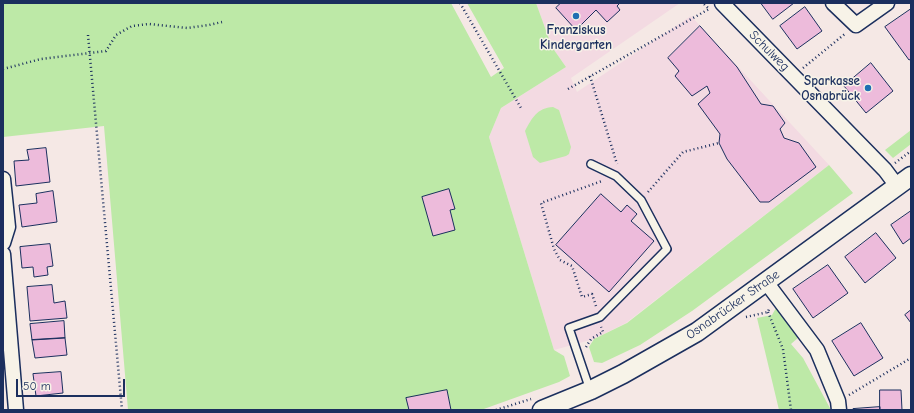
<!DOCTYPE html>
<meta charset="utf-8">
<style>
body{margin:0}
#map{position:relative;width:914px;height:413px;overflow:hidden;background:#f5e8e5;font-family:"Comic Neue",sans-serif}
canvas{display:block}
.frame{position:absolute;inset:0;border:4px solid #1b2f5e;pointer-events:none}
.scale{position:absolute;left:16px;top:379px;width:109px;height:18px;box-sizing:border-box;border:2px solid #1b2f5e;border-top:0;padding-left:5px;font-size:12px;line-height:14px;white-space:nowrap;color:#1b2f5e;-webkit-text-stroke:3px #f7f3e8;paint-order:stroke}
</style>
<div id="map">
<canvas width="914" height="413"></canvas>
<div class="frame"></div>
<div class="scale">50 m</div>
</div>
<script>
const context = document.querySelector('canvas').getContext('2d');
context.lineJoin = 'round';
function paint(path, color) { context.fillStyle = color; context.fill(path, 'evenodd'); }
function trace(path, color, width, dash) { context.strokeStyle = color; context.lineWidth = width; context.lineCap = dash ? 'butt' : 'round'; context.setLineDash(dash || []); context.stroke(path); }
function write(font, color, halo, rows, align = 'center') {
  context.font = font + ' "Comic Neue",sans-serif'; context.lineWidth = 3; context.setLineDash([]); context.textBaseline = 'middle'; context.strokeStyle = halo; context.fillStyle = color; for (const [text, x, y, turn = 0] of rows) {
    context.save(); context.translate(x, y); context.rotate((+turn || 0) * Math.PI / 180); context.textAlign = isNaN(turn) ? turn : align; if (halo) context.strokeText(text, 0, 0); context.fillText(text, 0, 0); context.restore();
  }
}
paint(new Path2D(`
 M536,3H680L571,78L577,92L691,16L829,165L626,323L594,339L554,350L489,137L501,108L566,67L552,47Z`), '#f3dae2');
paint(new Path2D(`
 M3,3H451L491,77L504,68L467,3H536L552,47L566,67L501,108L489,137L554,350L564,356L570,376L559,382L481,410H128L104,126L3,137Z
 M553,107L559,110L571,147L569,154L566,156L540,163L533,157L525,131C532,118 537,108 553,107Z
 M911,130V144L893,158L885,150Z
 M829,165L853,193L692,311L640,345L602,363L594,362L589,347L594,339L627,323Z
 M776,308L799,337L791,344L803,358L831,410H779L757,318L772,315Z`), '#bde9a7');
const building = new Path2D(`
 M561,3H620L617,6L620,10L607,22L596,10L576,30L556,8Z
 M761,3H794L773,19Z
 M805,7L822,31L797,49L780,26Z
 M911,9V59L909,60L885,27Z
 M700,26L737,67L761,104L773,106L785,123L780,129L784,138L799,143L816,167L769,202H760L727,159L719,143L720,134L698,104L710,93L707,86L692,96L675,76L679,71L668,58Z
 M871,63L893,91L866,113L844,86Z
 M46,148L50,182L16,186L14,161L29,160L27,150Z
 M449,189L455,209L450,210L455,230L433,236L422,197Z
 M53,191L57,222L22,227L19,205L37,203L36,194Z
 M601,194L621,212L627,205L637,214L631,221L654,241L609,292L556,245Z
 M911,211V238L903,244L891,225Z
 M876,233L896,258L865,283L845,257Z
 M50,244L53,266L47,267L48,275L34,277L33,267L22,268L20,247Z
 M828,265L848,293L813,318L793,289Z
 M52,285L54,303L65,301L67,318L30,321L27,287Z
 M911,310V323L905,315Z
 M64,321L65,338L32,340L30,324Z
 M861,323L883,358L854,376L832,341Z
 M65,338L67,355L35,358L32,340Z
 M61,372L63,393L36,396L33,374Z
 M447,390L451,410H409L406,398Z
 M880,390H901L902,410H880Z
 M880,407V410H853V409Z`);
paint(building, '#edbbdb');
trace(building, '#1b2f5e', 1);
const service = new Path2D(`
 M590,390L569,328L600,317L667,249L641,200L616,176L591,164`);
const minor = new Path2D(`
 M722,3L885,170L897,186
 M833,3L856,25L887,3
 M3,179L8,227L3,243
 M3,254L16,410
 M766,282L817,350L838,401L839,410`);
const tertiary = new Path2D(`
 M542,410L591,390L623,374L697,332L911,176`);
trace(service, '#1b2f5e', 10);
trace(minor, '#1b2f5e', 17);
trace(tertiary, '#1b2f5e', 21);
trace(new Path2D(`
 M460,3L521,108
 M88,35L122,410
 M803,68L846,33
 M3,69L41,59L106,51L116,35L132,26L149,24L187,28L209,25L222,22
 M590,76L617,164
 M568,89L709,9L703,3
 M895,163L911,151
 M648,192L683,152L719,143
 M596,306L592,294L582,297L572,266L560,260L554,249L541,203L602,181
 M768,312L783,349L791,410
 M746,317L768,312L769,309
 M586,347L591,339L603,332L601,327
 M849,395L911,358
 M496,410L531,399`), '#1b2f5e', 2.5, [1, 3]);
trace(service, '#f7f3e8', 7);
trace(minor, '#f7f3e8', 14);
trace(tertiary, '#f7f3e8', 18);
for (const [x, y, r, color] of [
 [576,16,4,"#1f6fb2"],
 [868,88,4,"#1f6fb2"]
]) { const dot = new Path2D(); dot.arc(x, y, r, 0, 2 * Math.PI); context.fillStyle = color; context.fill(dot); trace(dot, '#f7f3e8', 1.5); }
write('bold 13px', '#1b2f5e', '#f7f3e8', [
 ["Franziskus",576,30],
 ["Kindergarten",576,45],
 ["Sparkasse",860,81,"right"],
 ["Osnabrück",860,96,"right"]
]);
write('13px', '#1b2f5e', '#f7f3e8', [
 ["Schulweg",769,51,45],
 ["Osnabrücker Straße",733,305,-35]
]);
</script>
